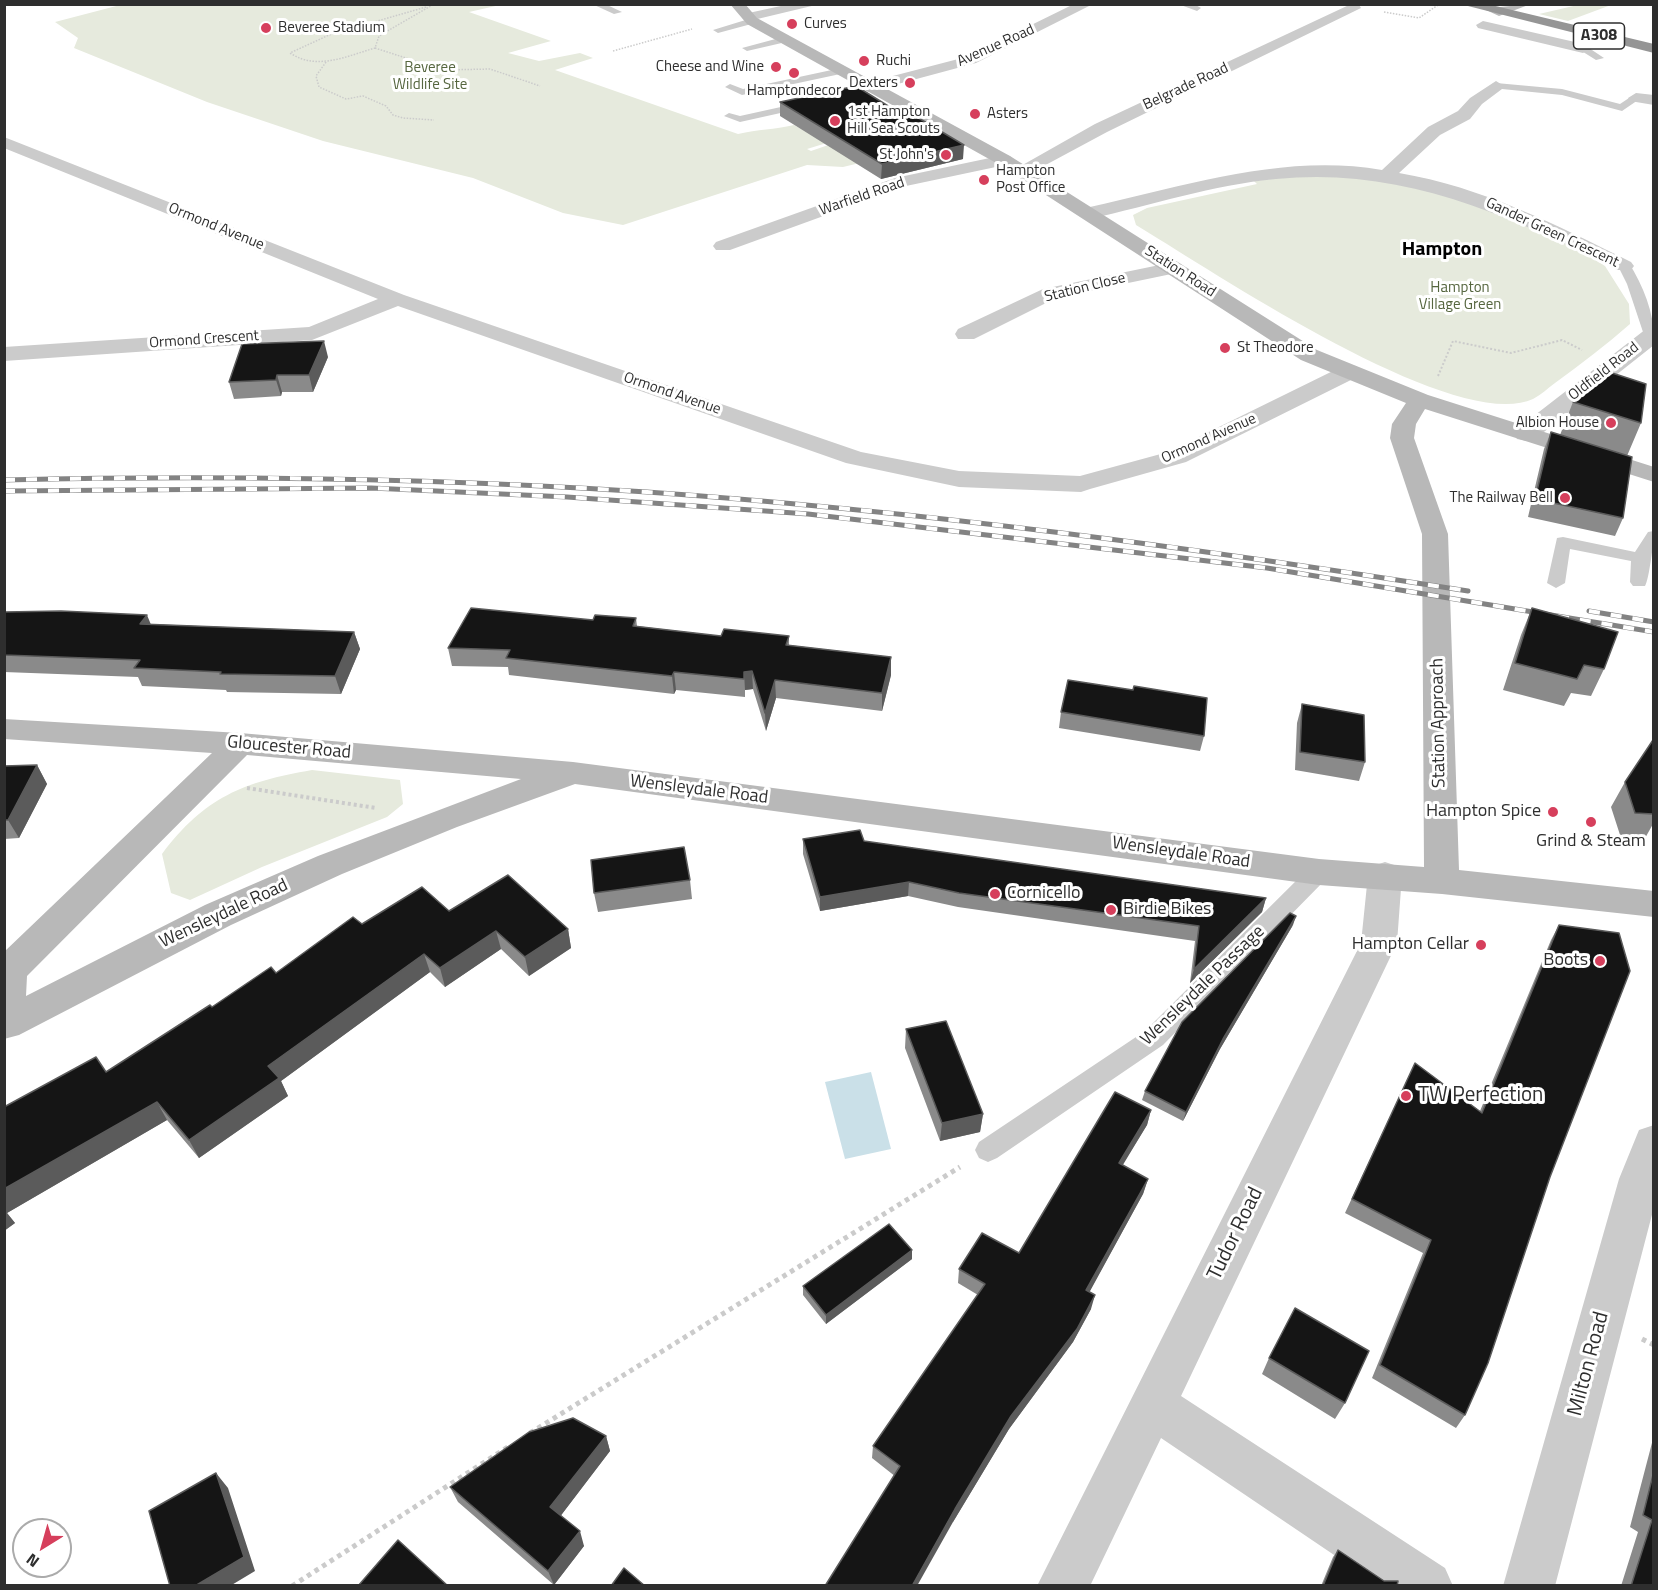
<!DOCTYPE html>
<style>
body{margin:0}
#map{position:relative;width:1658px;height:1590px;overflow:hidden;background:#fff;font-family:"Titillium Web",sans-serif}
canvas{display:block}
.frame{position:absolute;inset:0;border:6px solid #2e2e2e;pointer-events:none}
.north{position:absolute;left:12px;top:1518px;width:60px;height:60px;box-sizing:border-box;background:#fff;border:2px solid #ababab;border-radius:50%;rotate:217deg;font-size:16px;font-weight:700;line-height:24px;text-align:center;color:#2e2e2e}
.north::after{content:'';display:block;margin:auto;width:21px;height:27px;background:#d63f5c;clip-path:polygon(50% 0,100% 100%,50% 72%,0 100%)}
</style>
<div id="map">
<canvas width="1658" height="1590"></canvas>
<div class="frame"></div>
<div class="north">N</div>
</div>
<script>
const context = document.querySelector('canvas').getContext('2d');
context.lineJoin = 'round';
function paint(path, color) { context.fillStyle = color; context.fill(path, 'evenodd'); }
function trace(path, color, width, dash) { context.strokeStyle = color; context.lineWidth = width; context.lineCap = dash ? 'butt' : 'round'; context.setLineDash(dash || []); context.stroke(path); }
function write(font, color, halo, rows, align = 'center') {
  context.font = font + ' "Titillium Web",sans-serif'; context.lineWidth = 6; context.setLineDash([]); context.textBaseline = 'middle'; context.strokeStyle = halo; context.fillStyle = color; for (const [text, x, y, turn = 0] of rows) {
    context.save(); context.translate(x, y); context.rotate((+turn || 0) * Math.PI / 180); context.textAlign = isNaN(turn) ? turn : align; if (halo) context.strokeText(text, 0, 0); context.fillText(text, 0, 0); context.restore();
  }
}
paint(new Path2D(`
 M124,4L500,5L469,12L551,41L508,53L539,61L580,53L593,58L555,70L738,134C758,129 774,130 794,125L818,138L856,134L807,149L811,151L866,132L918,149L843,167L807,165L623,225L563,213L473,178L323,141L207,102L74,48L78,38L55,22Z
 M1582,4L1611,5L1568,21L1539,14Z
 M1323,173L1440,189L1565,241L1605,266L1629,304L1630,324C1606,345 1581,364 1555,383C1548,388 1541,395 1533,399C1454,435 1208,268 1136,225L1133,215L1147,208L1257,184L1254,181Z
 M312,770L400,780L403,804L387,817L262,867L190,900L171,893L162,854C205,797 243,782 312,770Z`), '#e6eadd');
paint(new Path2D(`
 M871,1072L891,1149L845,1159L825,1082Z`), '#cae0e8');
trace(new Path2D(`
 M426,7L329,35L290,53C317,71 347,56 375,48L379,36L434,4
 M1384,12L1419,18L1438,5
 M375,48L443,70L490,69L540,86
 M613,51L692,29
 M326,62L316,76L319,87L346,99L363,96L386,106L393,115L403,118L434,120`), '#cbcbcb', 1.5, [1.5, 1.5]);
trace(new Path2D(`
 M1438,376L1453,341L1511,353L1562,340L1582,350`), '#cbcbcb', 2, [2, 2]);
trace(new Path2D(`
 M247,788L376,808`), '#cbcbcb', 4, [3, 3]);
trace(new Path2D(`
 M1642,1339L1654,1345
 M530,1433L960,1167
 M292,1586L511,1445`), '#cbcbcb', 5, [4.5, 4.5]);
paint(new Path2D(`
 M592,4H605L622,12L614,14Z
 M1178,4H1194L1201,8L1197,11Z
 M752,18L755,19V23L718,33L713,30Z
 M783,37L786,38V42L747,51L742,48Z
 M1580,46H1586L1604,58L1596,60L1580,50Z
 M841,68L845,69V73L742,95L725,87L730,84L743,89Z
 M1496,83L1562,89L1620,104L1632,96L1641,98L1622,111L1562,95L1492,88V84Z
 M808,101L812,102V106L740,122L724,116L729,113L740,116Z
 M1624,262L1629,263C1643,286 1654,312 1654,339L1644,335L1627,284L1618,266Z
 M1654,531C1654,540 1649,580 1645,586H1633L1630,582L1631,561L1570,549L1565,583L1556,588L1547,583L1557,538L1563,537L1635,552L1648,532Z
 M1319,864L1327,866L1330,872L1327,878L1163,1045L997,1158L988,1162L979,1158L975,1150L979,1142L1145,1031L1311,866Z`), '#cbcbcb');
paint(new Path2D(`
 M790,4H820L749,21L742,17L744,14Z
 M1074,4H1093L976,63L868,92L860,87L862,84L966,57Z
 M1349,5H1359L1361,8L1107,132L1027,175H1015L1012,171L1095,124Z
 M1483,21L1588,45L1591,48L1583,53L1478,28L1476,25Z
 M1496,81L1504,86L1502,89L1482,104L1470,119L1440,135L1399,173C1482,187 1557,225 1631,262L1634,266L1631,270H1617C1510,215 1400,166 1276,179C1213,185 1152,205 1090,219L1080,213L1090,207C1186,186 1283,153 1382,170L1428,127L1458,111L1470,98Z
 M1636,93L1654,95V105L1630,101L1628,98Z
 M4,137L404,295L861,452L959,471L1080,476L1168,452L1341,367H1357L1360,372L1357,377L1186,462L1090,489L1081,492L959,487L846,463L398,306L312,340L4,361V347L309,327L378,299L4,148Z
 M1004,155L1010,156L1013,160L1010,164L906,186L730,250H716L713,246L716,242L895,178Z
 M1174,262L1181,264L1184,268L1181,272L1056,298L974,339H958L955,334L958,329L1043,289Z
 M1654,328V345L1535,439L1526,441L1517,439L1514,434L1517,429L1646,329Z
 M1385,862L1397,866L1402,875L1397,943L1181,1396L1445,1568L1453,1586H1380L1161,1438L1090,1586H1037L1361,943L1368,875L1373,866Z
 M1654,1125V1207L1555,1586H1503L1619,1179L1639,1130Z`), '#cbcbcb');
paint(new Path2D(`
 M730,4H745L757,18L1010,156L1317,350L1428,395L1654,467V482L1425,409L1416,424L1414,438L1448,534L1459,870L1654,891V917L1442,894L1319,885L575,784L457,827L342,874L231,925L19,1035L4,1039V952L212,753L4,739V719L240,733L573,762L1319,859L1424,867L1422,534L1390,438L1392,424L1406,403L1301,360L998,164L747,24ZM247,755L521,779L318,856L205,905L26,996L27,976Z
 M1473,4L1500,7L1531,4L1499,16Z`), '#b8b8b8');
paint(new Path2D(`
 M1460,4H1487L1654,44V53Z`), '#959595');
const rail = new Path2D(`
 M4,480C219,475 432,478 647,492C922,511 1195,548 1468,591
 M4,491L371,488L567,497L808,514L1267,568L1654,632
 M1589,611L1654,622`);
trace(rail, '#838383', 5);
trace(rail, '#fff', 4, [11]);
paint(new Path2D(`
 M780,102L963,159L881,179L780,116Z
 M328,357L313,392H282L281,396L234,399L229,382Z
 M1573,402L1641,423L1627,456L1623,518L1615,536L1528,517L1544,449L1551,432L1560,435Z
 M1532,608L1604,669L1591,696L1571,693L1564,706L1503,690L1521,635Z
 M4,612L151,624L354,632L360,649L341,694L227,692L226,690L142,686L138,677L4,672Z
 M636,618L637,626L721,636H789V645L891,657V675L882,711L776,698L766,731L753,689L745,690V697L676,690L674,694L509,675L508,667L452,666L448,648L593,620Z
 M1302,704L1365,762L1359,781L1295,770L1297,723Z
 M1061,712L1204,736L1200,751L1059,728Z
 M1653,740V824L1644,840L1621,838L1611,807L1625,782Z
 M37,765L47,784L19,838L4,839V766Z
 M803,839L864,841L1266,898L1262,912L1190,983L1195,941L958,907L908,896L820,911L803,854Z
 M690,880L692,899L598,912L594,893Z
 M449,911L568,929L571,948L529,976L501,949L445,987L430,972L281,1081L288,1096L199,1158L167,1120L7,1213L15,1223L4,1231V1107L106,1072L212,1007L276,973L362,924Z
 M1293,925L1220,1049L1183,1121L1142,1100L1145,1091Z
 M1559,925L1550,1177L1465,1415L1456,1428L1372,1378L1423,1253L1345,1213L1415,1063L1480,1111L1551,940Z
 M906,1029L983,1114L980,1132L940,1141L905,1048Z
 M1151,1110L1147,1125L1122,1165L1148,1179L1143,1194L1089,1292L1091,1309L1073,1342L1009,1429L953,1522L872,1458L873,1446L978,1295L958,1283L959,1269L1019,1253Z
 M912,1250V1259L826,1324L803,1295V1286Z
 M1269,1358L1345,1403L1335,1419L1262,1374Z
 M606,1436L610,1451L561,1515L584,1546L554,1585L458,1502L450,1487Z
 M1653,1439V1586H1621L1638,1532L1630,1527Z
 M1338,1550L1384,1581L1397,1586H1321L1333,1557Z`), '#8a8a8a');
paint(new Path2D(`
 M964,145L963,159L881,179L882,164Z
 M324,341L328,357L313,392L309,375Z
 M277,375L282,392L281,396L276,380Z
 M147,615L154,632L140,624Z
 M354,632L360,649L341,694L335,676Z
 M891,657V675L882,711V693Z
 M752,671L753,689L745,690L744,672Z
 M674,672L676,690L674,694L672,676Z
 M775,680L776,698L766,731L765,713Z
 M37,765L47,784L19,838L8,820Z
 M909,882L908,896L820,911V897Z
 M1266,898L1262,912L1190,983L1194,969Z
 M1296,916L1293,925L1220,1049L1183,1121L1186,1112L1223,1039Z
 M568,929L571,948L529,976L525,957Z
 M496,931L501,949L445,987L440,968Z
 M424,954L430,972L281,1081L288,1096L199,1158L189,1140L268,1066Z
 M157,1102L167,1120L7,1213L15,1223L4,1231V1189Z
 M1151,1110L1147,1125L1115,1178L1119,1163Z
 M983,1114L980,1132L940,1141L942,1123Z
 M1148,1179L1143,1194L1083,1304L1086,1290Z
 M912,1250V1259L826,1324V1315Z
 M1095,1295L1091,1309L1073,1342L1009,1429L953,1522L917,1586H912L955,1509L1011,1416Z
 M606,1436L610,1451L556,1522L550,1507Z
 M216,1473L228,1488L255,1571L230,1586H195Z
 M580,1531L584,1546L554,1585L548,1571Z`), '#5b5b5b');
const building = new Path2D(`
 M856,86L893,109L900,107L964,145L882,164L780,102Z
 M324,341L309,375H277L276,380L229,382L242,344Z
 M1606,371L1646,384L1641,423L1573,402Z
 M1551,432L1632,457L1623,518L1535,499Z
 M471,608L593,620L595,615L636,618L633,626L721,636L724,629L789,636L786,645L891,657L882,693L775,680L765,713L752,671L744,672V679L674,672L672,676L506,658L510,650L448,648Z
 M1532,608L1618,632L1604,669L1584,665L1577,679L1515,663Z
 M61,611L147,615L140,624L354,632L335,676L220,674L221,672L134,668L140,660L4,655V612Z
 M1068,680L1133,690L1134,686L1207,698L1204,736L1061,712Z
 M1302,704L1364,715L1365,762L1300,752Z
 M1653,740V814L1635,813L1625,782Z
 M37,765L8,820H4V766Z
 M860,830L864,841L1266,898L1194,969L1199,926L959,893L909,882L820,897L803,839Z
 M684,847L690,880L594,893L591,860Z
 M508,875L568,929L525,957L496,931L440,968L424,954L268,1066L279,1078L189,1140L157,1102L4,1189V1107L96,1057L106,1072L210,1005L212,1007L271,967L276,973L353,917L362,924L422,887L449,911Z
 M1290,913L1296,916L1223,1039L1186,1112L1145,1091L1182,1022Z
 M1559,925L1619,933L1630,971L1550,1177L1488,1363L1465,1415L1380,1365L1431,1240L1352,1199L1415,1063L1482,1113Z
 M946,1021L983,1114L942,1123L906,1029Z
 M1115,1092L1151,1110L1119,1163L1148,1179L1086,1290L1095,1295L1077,1329L1011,1416L955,1509L912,1586H825L900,1466L873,1446L985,1284L959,1269L982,1233L1019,1253Z
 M889,1224L912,1250L826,1315L803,1286Z
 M1295,1308L1369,1351L1345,1403L1269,1358Z
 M573,1418L606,1436L550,1507L580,1531L548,1571L450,1487L529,1432Z
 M216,1473L244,1557L195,1586H170L149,1511Z
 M1653,1475V1586H1631L1652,1520L1643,1515Z
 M398,1540L448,1586H358Z
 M1338,1550L1384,1581H1398L1397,1586H1323Z
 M624,1568L645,1586H611Z`);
paint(building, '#151515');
trace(building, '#5b5b5b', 1.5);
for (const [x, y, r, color] of [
 [792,24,6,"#d63f5c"],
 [266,28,6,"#d63f5c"],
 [864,61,6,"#d63f5c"],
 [776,67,6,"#d63f5c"],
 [794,73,6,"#d63f5c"],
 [910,83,6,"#d63f5c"],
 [975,114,6,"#d63f5c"],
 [835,121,6,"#d63f5c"],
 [946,155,6,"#d63f5c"],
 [984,180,6,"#d63f5c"],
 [1225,348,6,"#d63f5c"],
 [1611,423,6,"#d63f5c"],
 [1565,498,6,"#d63f5c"],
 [1553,812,6,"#d63f5c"],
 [1591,822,6,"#d63f5c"],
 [995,894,6,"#d63f5c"],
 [1111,910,6,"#d63f5c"],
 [1481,945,6,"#d63f5c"],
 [1600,961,6,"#d63f5c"],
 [1406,1096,6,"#d63f5c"]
]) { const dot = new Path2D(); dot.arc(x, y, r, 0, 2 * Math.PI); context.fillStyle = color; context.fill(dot); trace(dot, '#fff', 2); }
write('15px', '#2e2e2e', '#fff', [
 ["Curves",804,24],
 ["Beveree Stadium",278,28],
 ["Ruchi",876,61],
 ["Cheese and Wine",764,67,"right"],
 ["Dexters",898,83,"right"],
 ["Hamptondecor",794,91,"center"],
 ["1st Hampton",847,112],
 ["Hill Sea Scouts",847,129],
 ["Asters",987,114],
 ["St John's",934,155,"right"],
 ["Hampton",996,171],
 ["Post Office",996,188],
 ["St Theodore",1237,348],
 ["Albion House",1599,423,"right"],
 ["The Railway Bell",1553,498,"right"]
], 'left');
write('15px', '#2e2e2e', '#fff', [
 ["Avenue Road",996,46,-24],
 ["Belgrade Road",1186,87,-25],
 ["Warfield Road",862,197,-19],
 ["Ormond Avenue",216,227,22],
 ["Gander Green Crescent",1552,233,25],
 ["Station Road",1180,272,33],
 ["Station Close",1085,288,-14],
 ["Ormond Crescent",204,340,-4],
 ["Oldfield Road",1604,372,-38],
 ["Ormond Avenue",672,394,19],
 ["Ormond Avenue",1209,439,-24]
]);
write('15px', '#56663f', '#fff', [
 ["Beveree",430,68],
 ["Wildlife Site",430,85],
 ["Hampton",1460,288],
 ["Village Green",1460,305]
]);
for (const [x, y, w] of [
 [1599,36,51]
]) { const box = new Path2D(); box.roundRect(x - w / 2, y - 13, w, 26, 4.5); context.fillStyle = '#fff'; context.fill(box); trace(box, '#2e2e2e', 1.5); }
write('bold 16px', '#2e2e2e', null, [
 ["A308",1599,36]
]);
write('18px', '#2e2e2e', '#fff', [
 ["Station Approach",1439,723,-91],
 ["Gloucester Road",289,748,5],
 ["Wensleydale Road",699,790,7],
 ["Wensleydale Road",1181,853,8],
 ["Wensleydale Road",224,914,-25],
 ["Wensleydale Passage",1203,986,-44]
]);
write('18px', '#2e2e2e', '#fff', [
 ["Hampton Spice",1541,812],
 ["Grind & Steam",1591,842,"center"],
 ["Cornicello",1007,894,"left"],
 ["Birdie Bikes",1123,910,"left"],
 ["Hampton Cellar",1469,945],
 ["Boots",1588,961]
], 'right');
write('bold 20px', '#000', '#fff', [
 ["Hampton",1442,250]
]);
write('21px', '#2e2e2e', '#fff', [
 ["TW Perfection",1418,1096]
], 'left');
write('21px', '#2e2e2e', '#fff', [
 ["Tudor Road",1236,1234,-64],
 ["Milton Road",1589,1364,-75]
]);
</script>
